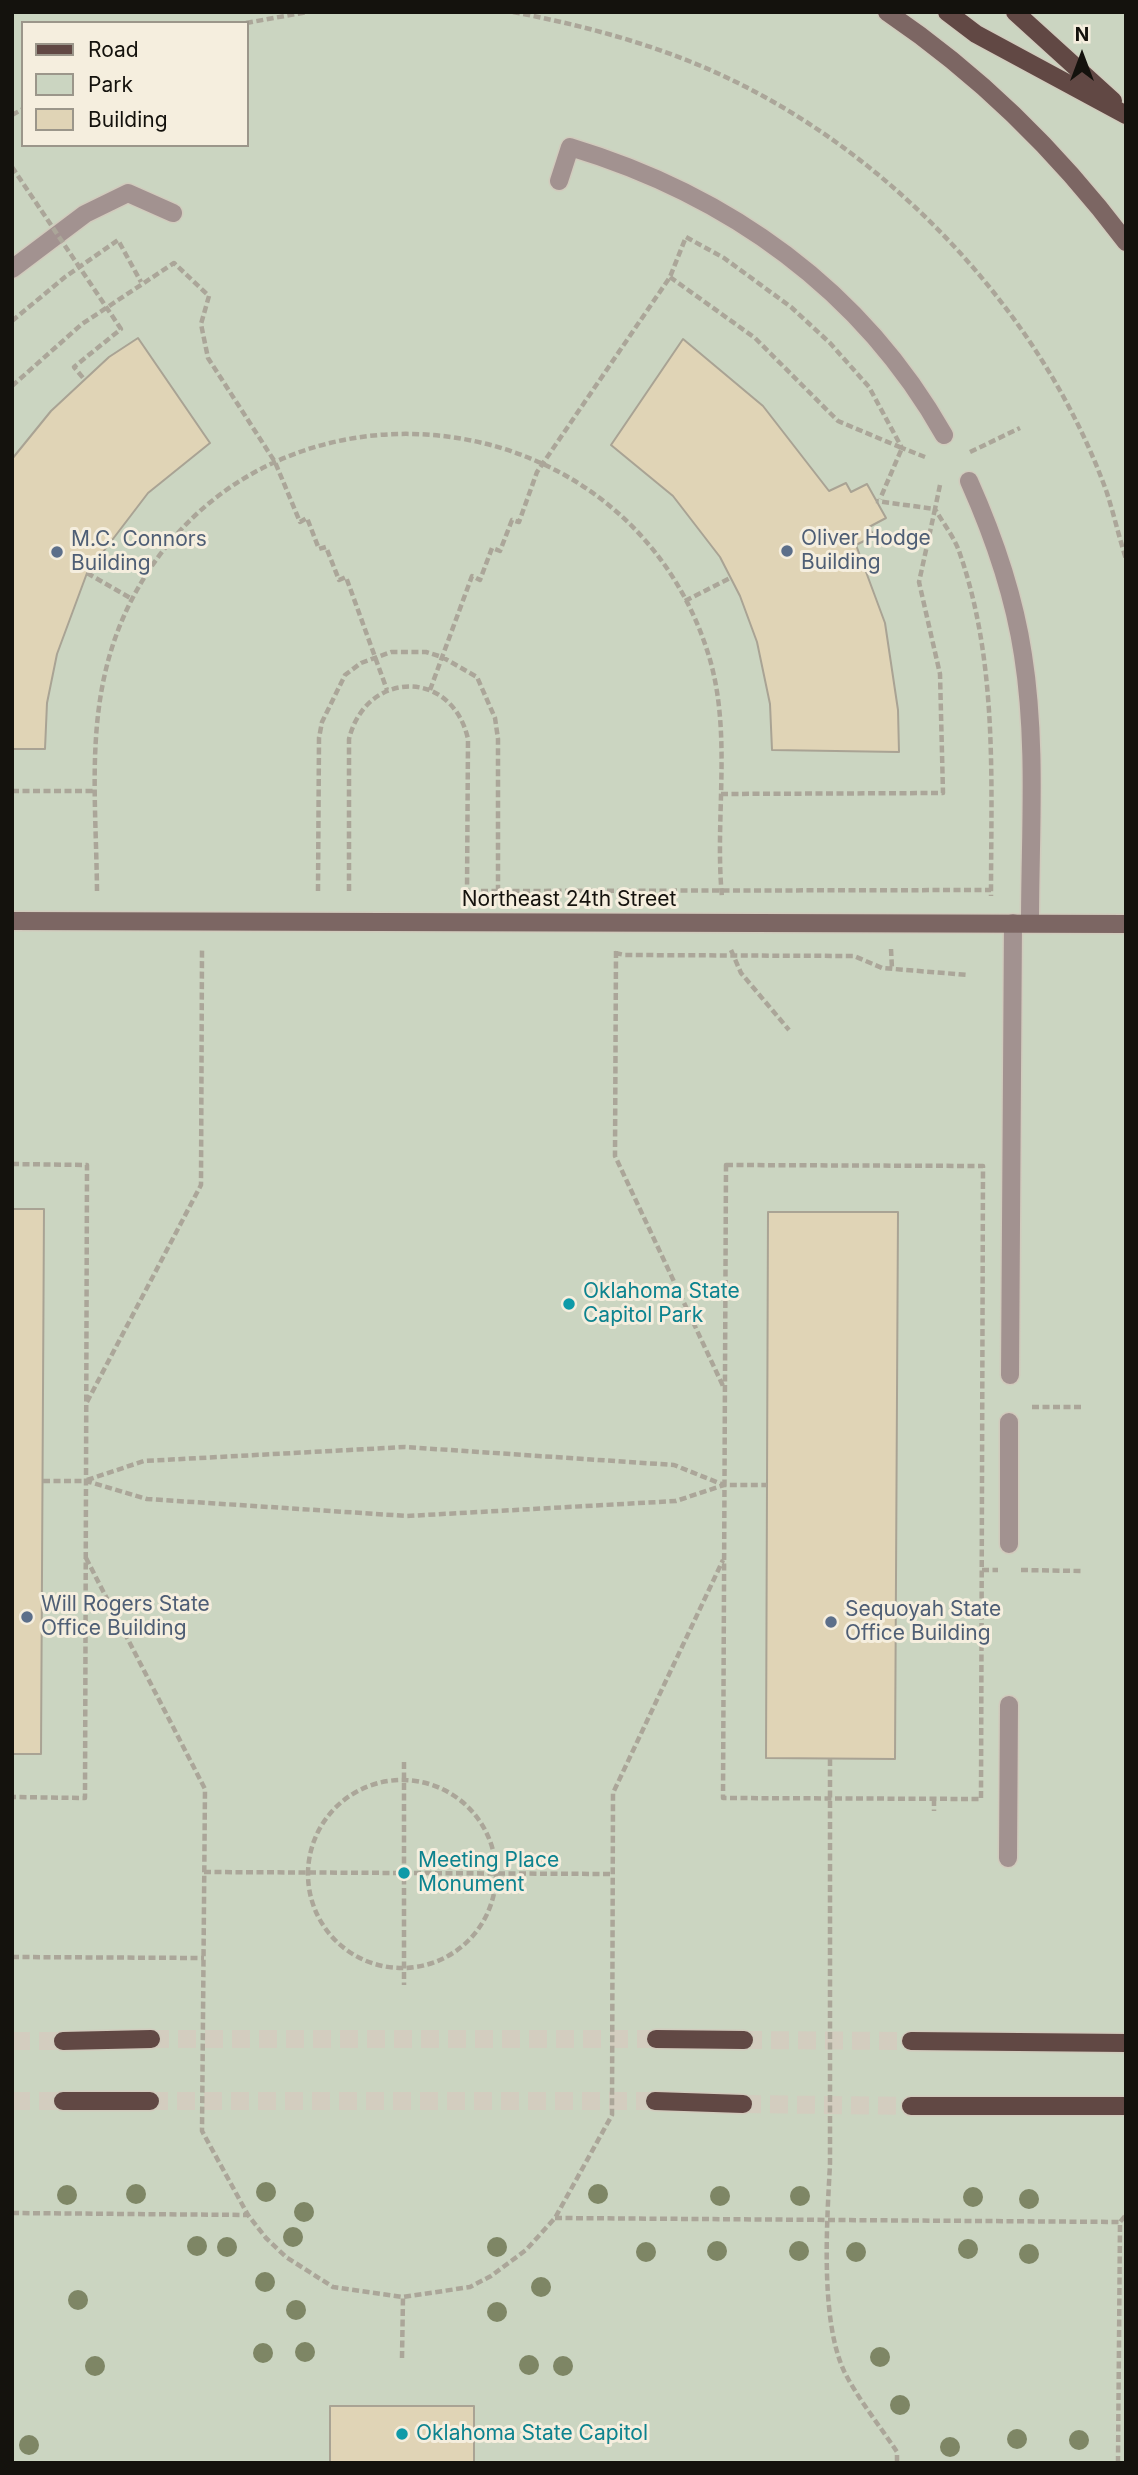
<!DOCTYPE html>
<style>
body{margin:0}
#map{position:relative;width:1138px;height:2475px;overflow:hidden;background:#f5eede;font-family:Inter,sans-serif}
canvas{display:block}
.frame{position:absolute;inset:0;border:14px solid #14120d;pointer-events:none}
.legend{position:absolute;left:21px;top:21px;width:228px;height:126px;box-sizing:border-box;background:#f5eede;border:2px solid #9b968a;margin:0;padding:9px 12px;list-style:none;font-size:21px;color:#14120d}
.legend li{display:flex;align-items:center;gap:14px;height:35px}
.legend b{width:35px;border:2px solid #9b968a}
.north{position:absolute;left:1047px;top:21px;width:70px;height:70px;-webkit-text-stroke:5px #f5eede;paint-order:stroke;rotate:0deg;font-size:19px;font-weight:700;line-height:28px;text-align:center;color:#14120d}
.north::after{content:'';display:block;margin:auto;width:24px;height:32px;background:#14120d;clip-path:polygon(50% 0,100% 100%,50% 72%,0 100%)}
</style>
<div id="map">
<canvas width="1138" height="2475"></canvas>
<div class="frame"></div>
<ul class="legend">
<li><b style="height:9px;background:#614844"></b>Road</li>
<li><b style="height:19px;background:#cbd5c1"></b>Park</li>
<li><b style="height:19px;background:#e0d4b6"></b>Building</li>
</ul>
<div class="north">N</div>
</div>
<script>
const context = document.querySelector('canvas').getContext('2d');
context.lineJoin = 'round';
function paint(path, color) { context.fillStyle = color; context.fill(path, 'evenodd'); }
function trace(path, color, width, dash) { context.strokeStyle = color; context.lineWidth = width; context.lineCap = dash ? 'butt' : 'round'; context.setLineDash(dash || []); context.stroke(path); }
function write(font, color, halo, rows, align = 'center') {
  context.font = font + ' Inter,sans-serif'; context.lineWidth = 6; context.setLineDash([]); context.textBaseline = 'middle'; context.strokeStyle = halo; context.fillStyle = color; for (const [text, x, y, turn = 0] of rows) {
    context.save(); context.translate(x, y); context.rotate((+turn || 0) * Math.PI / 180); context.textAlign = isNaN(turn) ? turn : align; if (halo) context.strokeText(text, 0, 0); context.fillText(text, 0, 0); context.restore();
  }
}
paint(new Path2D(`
 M12,12H1126V2463H12ZM23,23H247V145H23Z`), '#cbd5c1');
const building = new Path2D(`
 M138,338L210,443L148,493L87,573L57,654L47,703L45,749H12V459L51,411L109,357Z
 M683,339L763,406L829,491L846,483L851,492L867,484L886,518L869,527L874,536L856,545L885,623L898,710L899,752L772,750L770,704L757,642L740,596L720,557L673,496L611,445Z
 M12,1209H44L41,1754H12Z
 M768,1212H898L895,1759L766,1758Z
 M330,2406H474V2463H330Z`);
paint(building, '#e0d4b6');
trace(building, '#a9a394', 2);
trace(new Path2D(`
 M151,2039H656
 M744,2040L911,2041
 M12,2041H63
 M12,2101H63
 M150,2101H655
 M743,2104L911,2106`), '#d3cdbf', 18, [18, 9]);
const lane = new Path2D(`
 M559,181L570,147C729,195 862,290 944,435
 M12,269L85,214L128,193L173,213
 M969,481C994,537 1014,595 1023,655C1037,743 1030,835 1030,923
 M1010,1375L1013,923
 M1009,1544V1422
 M1008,1858L1009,1705`);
const secondary = new Path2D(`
 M887,12C980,75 1058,152 1126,242
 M12,921L1126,924`);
const primary = new Path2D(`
 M947,12L976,34L1126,115
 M1015,12L1113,101
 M656,2039L744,2040
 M63,2041L151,2039
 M911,2041L1126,2043
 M63,2101H150
 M655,2101L743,2104
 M911,2106H1126`);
trace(lane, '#d1cbbd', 21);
trace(secondary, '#d1cbbd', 21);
trace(primary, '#d1cbbd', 21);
trace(new Path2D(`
 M513,12C592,27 672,49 744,86C905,168 1046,322 1107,493C1114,515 1119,537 1126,559
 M246,23L307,12
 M12,115L23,109
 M670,277L755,338L838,421L902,448L880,499
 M12,321L65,277L118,240L141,282
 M12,386L82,324L174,263L209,296L201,324L208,358L275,462L300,522L307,518L319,549L326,547L339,580L346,577L387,690
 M970,452L1020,428
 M940,485L935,509C943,523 954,537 959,551C998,662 991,780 991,896
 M87,573L132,599
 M685,601L730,578
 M430,690L472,576L480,580L492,548L500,551L512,520L519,522L537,472L670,277L686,237L724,258L791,307L830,343L869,387L902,448L925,457
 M12,791H96
 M721,794L943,793L940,674L919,582L935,509L876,501
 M97,891C96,789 83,696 131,601C257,356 619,388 706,647C734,728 714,814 722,897
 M318,891L319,738L322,722L345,675L361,663L391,652H426L442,657L477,677L495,718L498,739V891
 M349,891V739C366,670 452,668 468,739L467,892
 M481,891L991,890
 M891,949L892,969
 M731,950L741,973L789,1030
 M616,951L615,1156L724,1388
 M615,953L625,955L854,956L882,968L968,975
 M12,1164L87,1165L85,1798L12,1797
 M726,1165L983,1166L981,1799L723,1798Z
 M87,1402L201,1185L202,949
 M1032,1407H1083
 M87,1480L144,1461L405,1447L674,1465L724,1485
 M43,1481H86L147,1499L407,1516L676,1501L724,1485H767
 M86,1558L205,1789L202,2131L248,2215L266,2238L286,2257L333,2287L403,2297L470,2287L491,2276L526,2250L555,2218L612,2115L613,1793L723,1560
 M982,1570H998
 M1021,1570L1081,1571
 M830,1759V2164C827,2222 820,2319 844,2371C858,2399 880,2426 897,2452V2463
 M404,1762V1985
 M308 1874a94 94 0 1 1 188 0a94 94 0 1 1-188 0Z
 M934,1799V1811
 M204,1872L611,1874
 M12,1957L204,1958
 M12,2213L248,2215
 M555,2218L1120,2222
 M402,2358L403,2297
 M1118,2463L1120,2222L1126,2215`), '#aba699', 4.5, [7, 3.5]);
trace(lane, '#a29290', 18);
trace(secondary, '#7c6663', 18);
trace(primary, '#614844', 18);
trace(new Path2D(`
 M12,167L121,329L74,367L84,379`), '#aba699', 4.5, [7, 3.5]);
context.fillStyle = '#7e8665';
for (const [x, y] of [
 [266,2192],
 [136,2194],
 [598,2194],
 [67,2195],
 [720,2196],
 [800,2196],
 [973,2197],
 [1029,2199],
 [304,2212],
 [293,2237],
 [197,2246],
 [227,2247],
 [497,2247],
 [968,2249],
 [717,2251],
 [799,2251],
 [646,2252],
 [856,2252],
 [1029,2254],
 [265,2282],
 [541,2287],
 [78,2300],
 [296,2310],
 [497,2312],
 [305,2352],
 [263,2353],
 [880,2357],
 [529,2365],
 [95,2366],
 [563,2366],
 [900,2405],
 [1017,2439],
 [1079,2440],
 [29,2445],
 [950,2447]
]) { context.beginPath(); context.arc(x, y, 10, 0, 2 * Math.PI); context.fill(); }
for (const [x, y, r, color] of [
 [787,551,7,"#5c6f8a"],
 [57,552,7,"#5c6f8a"],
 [569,1304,7,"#0f9aa8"],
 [27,1617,7,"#5c6f8a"],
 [831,1622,7,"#5c6f8a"],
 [404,1873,7,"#0f9aa8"],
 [402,2434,7,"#0f9aa8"]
]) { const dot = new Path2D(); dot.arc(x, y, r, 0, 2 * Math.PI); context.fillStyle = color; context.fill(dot); trace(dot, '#f5eede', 2.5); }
write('21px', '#4e5e75', '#f5eede', [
 ["Oliver Hodge",801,539],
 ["Building",801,563],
 ["M.C. Connors",71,540],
 ["Building",71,564],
 ["Will Rogers State",41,1605],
 ["Office Building",41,1629],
 ["Sequoyah State",845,1610],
 ["Office Building",845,1634]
], 'left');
write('21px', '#14120d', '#f5eede', [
 ["Northeast 24th Street",569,900]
]);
write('21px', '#0d838f', '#f5eede', [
 ["Oklahoma State",583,1292],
 ["Capitol Park",583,1316],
 ["Meeting Place",418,1861],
 ["Monument",418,1885],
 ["Oklahoma State Capitol",416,2434]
], 'left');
</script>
